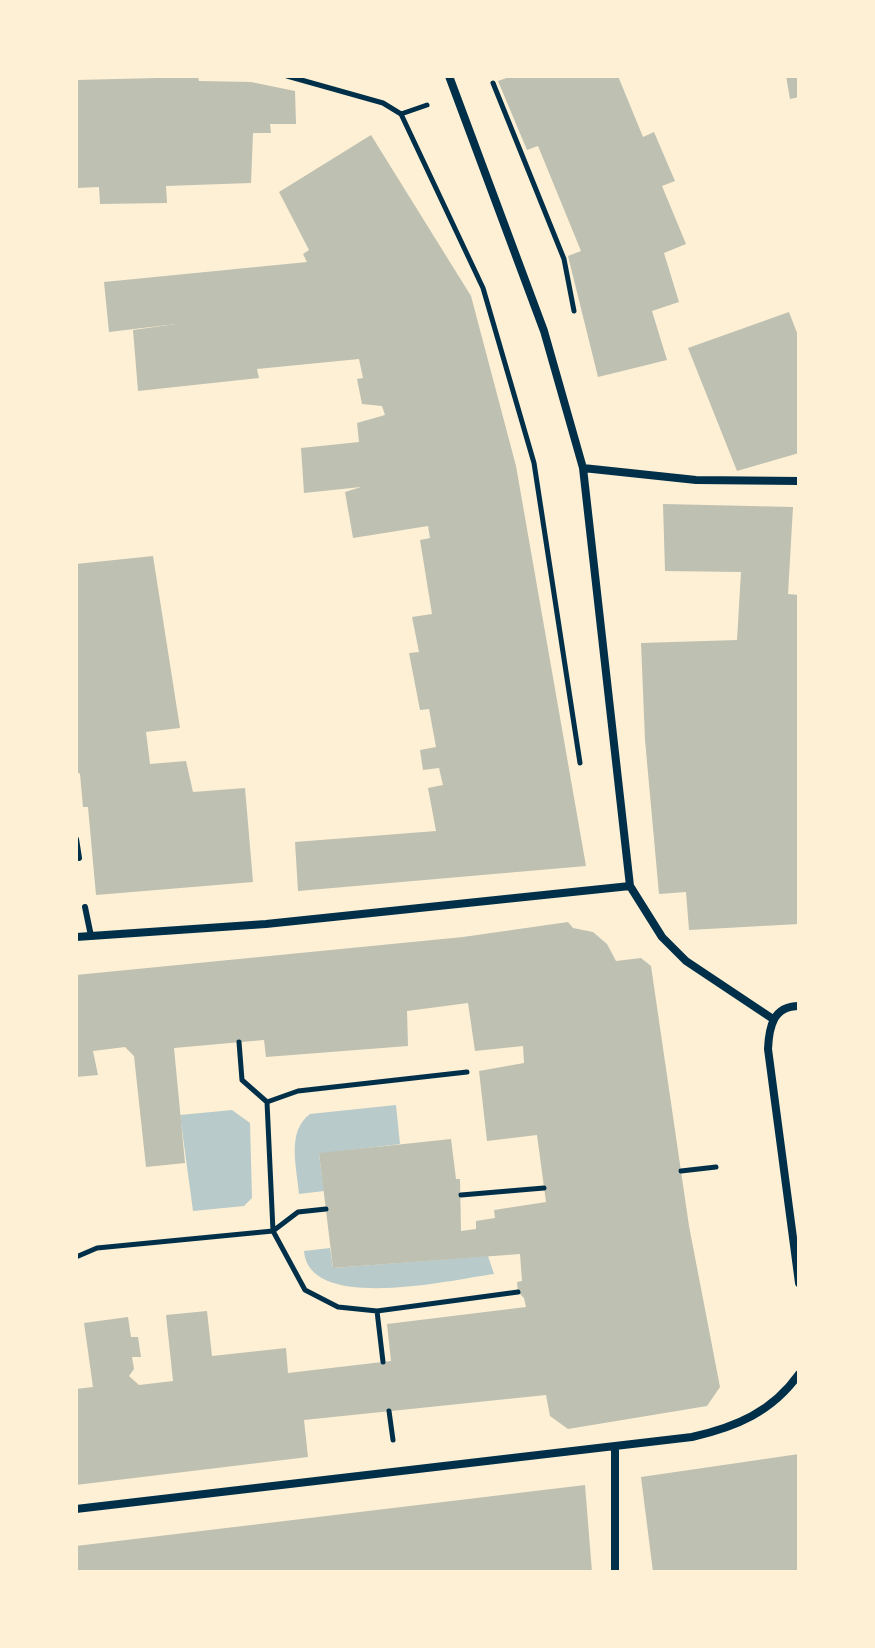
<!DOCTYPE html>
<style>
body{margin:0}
#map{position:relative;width:875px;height:1648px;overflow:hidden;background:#fdf0d5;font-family:Raleway,sans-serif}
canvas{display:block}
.frame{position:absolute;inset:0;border:78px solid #fdf0d5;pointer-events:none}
</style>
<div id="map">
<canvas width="875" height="1648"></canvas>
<div class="frame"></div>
</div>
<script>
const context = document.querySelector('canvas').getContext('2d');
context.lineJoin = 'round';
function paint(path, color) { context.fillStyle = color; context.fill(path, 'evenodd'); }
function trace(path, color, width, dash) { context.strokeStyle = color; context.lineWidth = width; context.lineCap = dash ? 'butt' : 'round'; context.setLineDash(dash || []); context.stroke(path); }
paint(new Path2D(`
 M396,1105L400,1144L319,1154L324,1191L299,1194C297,1167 286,1132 310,1114Z
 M232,1110L250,1123L252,1198L244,1206L193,1211L180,1115Z
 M330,1248L333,1268L488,1256L494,1274C455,1279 309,1314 304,1251Z`), '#b9caca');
paint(new Path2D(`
 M512,76H618L643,137L654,132L675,181L662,186L686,244L664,253L679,302L652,311L667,360L598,377L568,256L581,251L538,146L527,150L498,81Z
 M786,76H799V97L790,99Z
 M198,77L199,81L251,82L295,91L296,124H270L271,133H253L251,183L166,186L167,203L100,204L99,187L76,188V80Z
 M371,135L471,296L516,466L586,866L298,891L295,842L436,831L428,788L443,785L439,768L423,770L420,750L436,747L429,709L420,710L409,653L419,652L412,617L432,614L420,540L430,538L428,526L353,538L345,492L361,487L304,493L301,448L359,442L357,423L385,415L382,406L362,404L357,379L363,378L359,359L257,369L259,378L138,391L133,330L176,324L109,332L104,282L307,262L303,254L309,250L279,192Z
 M789,312L799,338V453L737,471L688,348Z
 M663,504L793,507L788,594L799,595V924L689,930L686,892L659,894L645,740L641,643L737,640L741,572L665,571Z
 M153,556L180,728L146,732L150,764L186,761L193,792L245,788L253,882L96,895L88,807H83L80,774L76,771V564Z
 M568,922L573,928L593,932L607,944L616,961L641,958L651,966L689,1226L720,1387L707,1406L568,1429L550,1416L546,1395L304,1420L308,1457L76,1485V1389L93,1387L84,1323L128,1317L131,1337H138L141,1357H132L134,1369L129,1376L139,1385L173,1381L166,1315L207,1311L212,1356L286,1348L288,1373L391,1361L387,1324L526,1307L524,1298L518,1292L517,1282L522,1281L520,1254L333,1268L319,1153L451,1139L456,1179H460L461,1231L476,1229V1221L495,1218L494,1210L546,1202L537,1135L487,1141L479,1071L524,1063L523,1046L475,1051L468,1003L407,1011L408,1046L266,1057L264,1040L174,1048L185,1163L146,1167L134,1056L125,1047L93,1051L98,1075L76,1077V975L463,937Z
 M799,1454V1572H653L641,1477Z
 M585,1485L592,1572H76V1546Z`), '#bec0b2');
trace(new Path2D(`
 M287,76L383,103L401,114L483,288L534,463L580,763
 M493,83L564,259L574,311
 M401,114L427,105
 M239,1042L242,1080L267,1102L273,1231L305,1290L338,1307L377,1311L383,1362
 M267,1102L298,1091L467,1072
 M681,1171L716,1167
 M461,1195L544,1188
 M76,1257L97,1248L273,1231L298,1212L326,1209
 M377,1311L518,1292
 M389,1411L393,1440`), '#003049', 5);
trace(new Path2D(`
 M76,839L79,858
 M85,907L91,936`), '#003049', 6);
trace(new Path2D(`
 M449,76L544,331L583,468L630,886L662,937L686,961L773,1019
 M583,468L696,480L799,481
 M76,937L266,924L630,886
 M799,1006C773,1006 769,1027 768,1049L799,1283
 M76,1509L692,1437C736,1427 772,1412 799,1374
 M615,1572V1447`), '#003049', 8);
</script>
